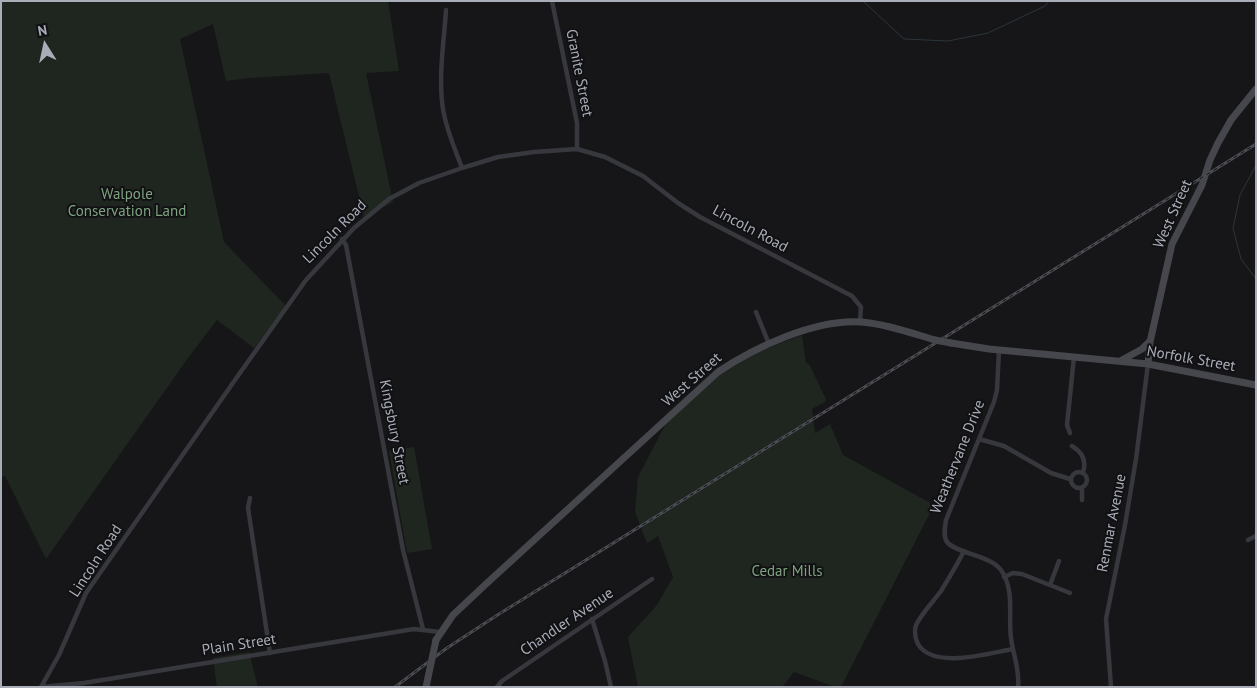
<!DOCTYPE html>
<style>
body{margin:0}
#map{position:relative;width:1257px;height:688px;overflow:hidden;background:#161618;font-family:"PT Sans",sans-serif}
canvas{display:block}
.frame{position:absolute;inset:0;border:2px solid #a8adb8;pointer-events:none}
.north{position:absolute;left:20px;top:20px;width:50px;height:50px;-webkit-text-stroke:4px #111113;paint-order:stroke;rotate:350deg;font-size:14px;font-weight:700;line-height:20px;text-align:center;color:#a8adb8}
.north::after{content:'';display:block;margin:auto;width:18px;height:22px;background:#a8adb8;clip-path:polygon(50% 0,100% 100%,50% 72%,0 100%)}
</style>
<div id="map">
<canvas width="1257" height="688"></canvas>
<div class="frame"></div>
<div class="north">N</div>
</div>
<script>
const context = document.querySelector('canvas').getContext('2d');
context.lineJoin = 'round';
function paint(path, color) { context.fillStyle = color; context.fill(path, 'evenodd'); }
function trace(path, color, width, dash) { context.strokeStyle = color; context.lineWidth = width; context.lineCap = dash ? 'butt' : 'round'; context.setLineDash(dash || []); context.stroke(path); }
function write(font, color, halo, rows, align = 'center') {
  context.font = font + ' "PT Sans",sans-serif'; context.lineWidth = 4; context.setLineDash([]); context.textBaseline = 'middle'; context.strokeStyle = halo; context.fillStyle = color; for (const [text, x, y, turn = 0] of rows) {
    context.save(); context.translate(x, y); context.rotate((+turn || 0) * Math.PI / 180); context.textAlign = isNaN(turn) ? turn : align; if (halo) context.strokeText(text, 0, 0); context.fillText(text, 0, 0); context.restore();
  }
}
paint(new Path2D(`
 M1,1H388L399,71L366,73L393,202L364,217L329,73L250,78L226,81L213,24L180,39L224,242L287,307L254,348L217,320L188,358L46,559L5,476L1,478Z
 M802,335L806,363L809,364L826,399L825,402L812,409L815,433L830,424L843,455L934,505L841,687H835L794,672L782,687H638L628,637L657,605L673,577L658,536L647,543L635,512L638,477L672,412L719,370L750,355Z
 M414,447L432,549L407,553L389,451Z
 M249,652L258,687H217L213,658Z`), '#1e261f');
trace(new Path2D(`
 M863,1L904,39L948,41L988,33L1045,6L1049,1
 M1256,165L1240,195L1233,228L1241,259L1256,279`), '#2c353c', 1);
trace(new Path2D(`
 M552,1L577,123V149
 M446,10C444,42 438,77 443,109C446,129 455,149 462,168
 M342,239L346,245L403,550L423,629
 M756,312L769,344
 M999,350L997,390L994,402L946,520C945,527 943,536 947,542C957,554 990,555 1001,570C1015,590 1008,615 1011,638C1013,655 1020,669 1018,687
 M1070,433L1067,425L1074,357
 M979,439L1004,446L1051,473L1070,479
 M1072,446C1082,452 1087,460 1083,472
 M1071 480a8 8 0 1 1 16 0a8 8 0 1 1-16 0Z
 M1082,488V500
 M250,498L248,508L270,653
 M1248,540L1256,536
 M964,551C957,565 949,578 941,591C933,602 922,613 916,625C914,632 915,638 918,644C933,670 990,653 1013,649
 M1004,577L1013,573L1022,574L1070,593
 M1050,585L1059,561
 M592,619L605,661L611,687
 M41,687L59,655L86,593L235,380L306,280L354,228L389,199L419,183L462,168L498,157L534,152L577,149L605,157L643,176L678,203L700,217L852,296L861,307L860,322
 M41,687L84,683L414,629L440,632
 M497,687L502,681L652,579
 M1111,687L1106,619L1125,525L1136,459L1148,364`), '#37383d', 4.5);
trace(new Path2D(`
 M951,343L989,349L1148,364L1256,385
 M1122,360L1142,349L1149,342
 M1148,364L1150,342L1172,244L1202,185L1210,160L1218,143L1231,120L1256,89
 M436,640L453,615L486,584L718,372C755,347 815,319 861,322C886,324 911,333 935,340`), '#45474d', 7);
const rail = new Path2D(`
 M395,687L447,648L499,614L1256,144`);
trace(rail, '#4a4c52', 3);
trace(rail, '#111113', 1, [4]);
trace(new Path2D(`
 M935,340L951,343
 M426,687L436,640`), '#45474d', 7);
write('15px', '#a8adb8', '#111113', [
 ["Granite Street",579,73,79],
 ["West Street",1173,214,-66],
 ["Lincoln Road",750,229,28],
 ["Lincoln Road",335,232,-45],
 ["Norfolk Street",1191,359,10],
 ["West Street",692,380,-41],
 ["Kingsbury Street",394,432,79],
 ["Weathervane Drive",958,457,-68],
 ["Renmar Avenue",1112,523,-79],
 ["Lincoln Road",96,561,-57],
 ["Chandler Avenue",567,622,-34],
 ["Plain Street",239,645,-9]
]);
write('15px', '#7fa381', '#111113', [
 ["Walpole",127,195],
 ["Conservation Land",127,212],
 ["Cedar Mills",787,572]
]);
</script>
